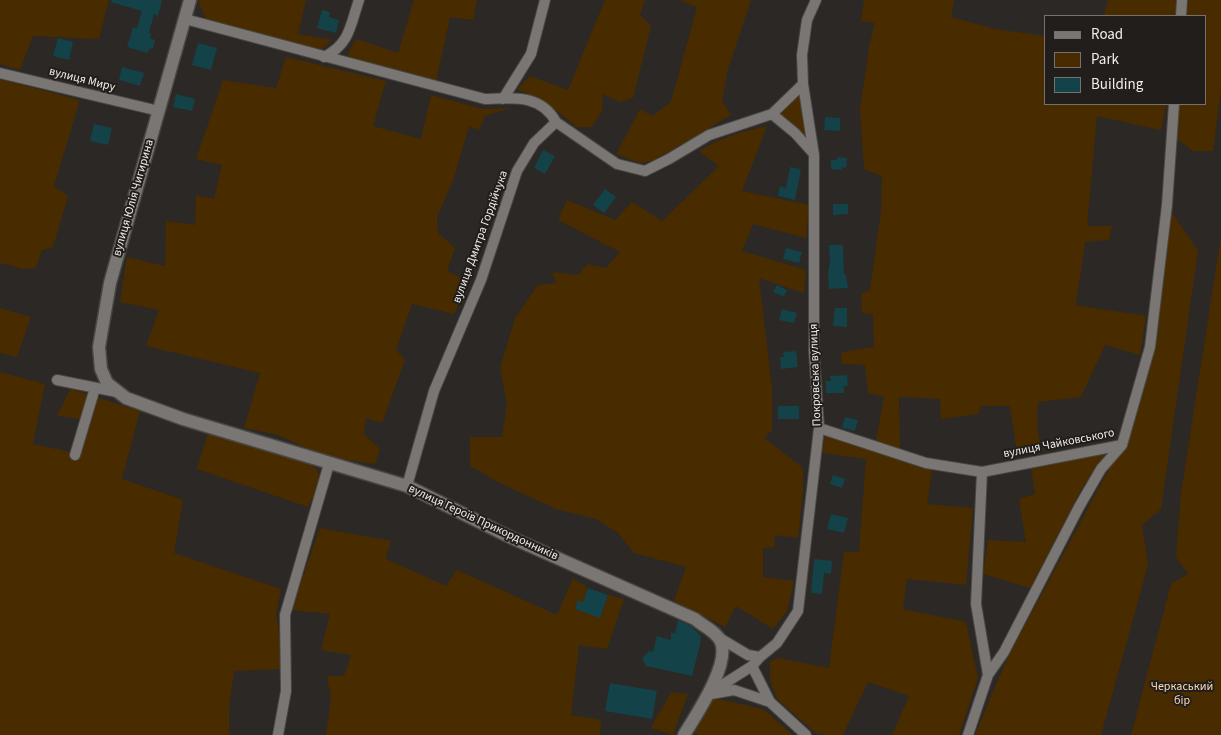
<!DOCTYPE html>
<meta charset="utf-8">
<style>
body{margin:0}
#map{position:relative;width:1221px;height:735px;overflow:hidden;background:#2b2825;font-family:"Source Sans 3",sans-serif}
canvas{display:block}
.legend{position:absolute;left:1044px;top:15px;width:162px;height:90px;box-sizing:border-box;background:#211e1c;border:1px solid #74716f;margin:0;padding:6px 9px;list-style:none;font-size:15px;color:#f0eeec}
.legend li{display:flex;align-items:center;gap:10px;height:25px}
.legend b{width:25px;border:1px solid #74716f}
</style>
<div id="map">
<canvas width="1221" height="735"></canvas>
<ul class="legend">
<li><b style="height:6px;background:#797673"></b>Road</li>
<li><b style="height:14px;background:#492b00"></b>Park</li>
<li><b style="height:14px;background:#134248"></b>Building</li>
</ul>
</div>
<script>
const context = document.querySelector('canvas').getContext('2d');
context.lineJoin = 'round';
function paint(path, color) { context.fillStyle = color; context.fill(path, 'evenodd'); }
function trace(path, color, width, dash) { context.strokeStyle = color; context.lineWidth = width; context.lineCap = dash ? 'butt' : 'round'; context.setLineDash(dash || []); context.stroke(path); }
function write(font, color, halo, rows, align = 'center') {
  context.font = font + ' "Source Sans 3",sans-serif'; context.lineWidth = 4; context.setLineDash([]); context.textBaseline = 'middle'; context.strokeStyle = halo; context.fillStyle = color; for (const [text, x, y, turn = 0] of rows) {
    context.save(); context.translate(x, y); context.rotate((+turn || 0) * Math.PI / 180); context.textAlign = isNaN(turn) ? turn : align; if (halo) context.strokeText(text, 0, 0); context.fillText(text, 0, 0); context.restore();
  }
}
paint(new Path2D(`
 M0,0H109L99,39L33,36L20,70L0,64Z
 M199,0H306L298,34L332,40L320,51L206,19L199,3Z
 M414,0H477L473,20L450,17L436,81L366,64L347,55L356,39L398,53Z
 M605,0H645L640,15L651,26L633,98L620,102L603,94L602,111L592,127H576C558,110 540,98 517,89L530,76L568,90Z
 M679,0H751L727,72L722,101L731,115L653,161L640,163L616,154L640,109L652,116L671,102L697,7Z
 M864,0H954L951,17L995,29L1045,36V104H1166L1162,126L1160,130L1097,116L1087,226H1112L1109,240L1085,242L1076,305L1146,316L1140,355L1105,345L1081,397L1038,402C1037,419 1036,436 1044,451L1017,454L1010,406H981L978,414L941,419L940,399L899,397L900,451L876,440L884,397L868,393L865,365L841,364L842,352L874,347L873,314L862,313L861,294L870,290L881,211L882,176L864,169L860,110L869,47L875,23L861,21Z
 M1108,0H1177V16H1104Z
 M1182,0H1221V89L1213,151H1193L1172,135L1174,104H1205V16H1181Z
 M286,57L386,81L373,126L421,139L431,95L483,109L510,108L485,116L479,130L469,126L454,178L437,217L438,233L455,248L447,271L469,282L454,314L412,304L396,350L405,360L382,423L366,418L364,434L380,449L375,464L325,457L278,435L244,428L260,373L146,346L159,310L120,302L127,257L165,266L166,221L195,225L196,195L214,199L222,165L196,159L223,80L276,88Z
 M0,79L79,100L78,106L54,186L68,196L53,247L42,250L36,268L23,269L0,263Z
 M801,91L811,146L776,114Z
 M767,126L742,191L809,205L806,238L753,224L742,251L806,270L804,293L759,278L772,388V430L764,438L803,468V492L798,538L774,535L775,547L763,548V577L794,581L787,611L773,629L736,606L725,627L674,601L686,567L634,553L618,533L596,519L556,509L500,483L470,466V437H502L507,403L500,368L515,318L538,285L556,283L552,272L578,275L587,264L606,268L620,252L558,220L567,200L615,220L632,202L662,221L719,166L699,151C720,138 743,131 767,126Z
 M1167,205L1198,251L1161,509L1142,525L1148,565L1101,735H975L995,687L1009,655L1122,445L1150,347Z
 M1221,236V735H1131L1171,584L1188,574L1176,557L1181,493Z
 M0,308L31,317L17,357L0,353Z
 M0,372L45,384L33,444L70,452L81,419L57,416L70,389L140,411L122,479L183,500L174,553L281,589L276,615L279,630L280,669L234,671L229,707V735H0Z
 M208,433C225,438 310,458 317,470C323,481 313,497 308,507L197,469Z
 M825,436L932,470L927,504L973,508L966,585L907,579L903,609L966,622L978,678L959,735H892L909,696L868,682L843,735H826L816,733L777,699L770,679V662L778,658L829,668L844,552H859L866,459L822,453Z
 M1106,453L1081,490L1030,588L983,574L988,540L1026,542L1019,499L1035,494L1031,468Z
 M320,528L391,541L386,559L446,586L457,570L557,615L573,578L588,588L583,602L600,618L608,595L624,599L607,649L579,645L571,715L601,720L600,735H326L331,698L327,676H344L351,655L321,650L330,614L291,610Z
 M671,692L688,694L673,735L651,728Z
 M713,698L763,709L793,735H699L694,733Z`), '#492b00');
paint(new Path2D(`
 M112,0H162L158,16L154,14L149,33L151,34L150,38L155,40L153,48L149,49L148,53L127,47L133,27L137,28L142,11L111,2Z
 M322,10L330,12L329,17L339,20L336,33L317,28Z
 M58,38L73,42L69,60L53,56Z
 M198,43L217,48L211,70L192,65Z
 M122,67L144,73L140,86L119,80Z
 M176,94L195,99L192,111L173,107Z
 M825,117L840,118V131L824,130Z
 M94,124L112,128L108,145L90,141Z
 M543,150L555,156L545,174L534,168Z
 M837,157L847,158L846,168L842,167V170L831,169V160H837Z
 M790,167L801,169L795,200L778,196L780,186L786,188Z
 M605,189L616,197L604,213L593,205Z
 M833,204H848V214L833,215Z
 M829,245H843L844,275L846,274L848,288L829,289L828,273L830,262Z
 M786,248L802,252L799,263L783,259Z
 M777,285L787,290L784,297L773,292Z
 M835,308H847V327L833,326Z
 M782,309L797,313L794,323L779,320Z
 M796,351L798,367L781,369L780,357H784L783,352Z
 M847,375L848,386H844V393H826V381H831L830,376Z
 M778,406H799V419H778Z
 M845,417L858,420L855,431L842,428Z
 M833,475L845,479L842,488L830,484Z
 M831,514L848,518L844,533L827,529Z
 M814,559L832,561L831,574L824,573L822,594L811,593Z
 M588,588L608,595L600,618L575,609L578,600L583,602Z
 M678,620L691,626L701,636L700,645L692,676L646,666L642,659L649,651L653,652L657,636L671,640V632L675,634Z
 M610,683L657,691L652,719L605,711Z`), '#134248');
const minor = new Path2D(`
 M1181,16L1182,0
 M185,19L485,99C513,98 541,94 556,122
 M324,57C350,44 350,26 359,0
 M0,73L159,111
 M503,99L531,54L545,0
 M772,114L795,133L814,154
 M57,380L117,392
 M819,428L926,463L982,472
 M75,455L95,388
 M407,486L434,391L481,280L517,171L534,143L556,122L617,164L645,171L669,159L709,135L772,114L803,84
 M718,637L748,655L760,657
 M752,666L770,702L806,735
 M988,675L1004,652L1079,507L1101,469L1122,445
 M708,694L752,666L760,657L777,643L798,611L819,428L814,351V155L803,84L802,55L807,20L816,0
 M711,694L734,690L770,702
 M278,735L286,691L285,615L329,464
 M968,735L988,675L976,604L982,472L1122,445L1150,347L1167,205L1174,104`);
const tertiary = new Path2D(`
 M190,0L110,283L99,347L101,369L107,383L126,398L183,419L407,486L512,538L695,619C703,626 717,632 721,642C730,665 696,715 684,735`);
trace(minor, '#484643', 12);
trace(tertiary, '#484643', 15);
trace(minor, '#797673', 10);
trace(tertiary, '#797673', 12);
write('12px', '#f0eeec', '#211e1c', [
 ["вулиця Миру",82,80,14],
 ["вулиця Юлія Чигирина",134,198,-74],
 ["вулиця Дмитра Гордійчука",481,237,-70],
 ["Покровська вулиця",816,375,-92],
 ["вулиця Чайковського",1059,444,-11],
 ["вулиця Героїв Прикордонників",483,523,25]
]);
write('12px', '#fbd9b3', '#211e1c', [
 ["Черкаський",1182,687],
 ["бір",1182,701]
]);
</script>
